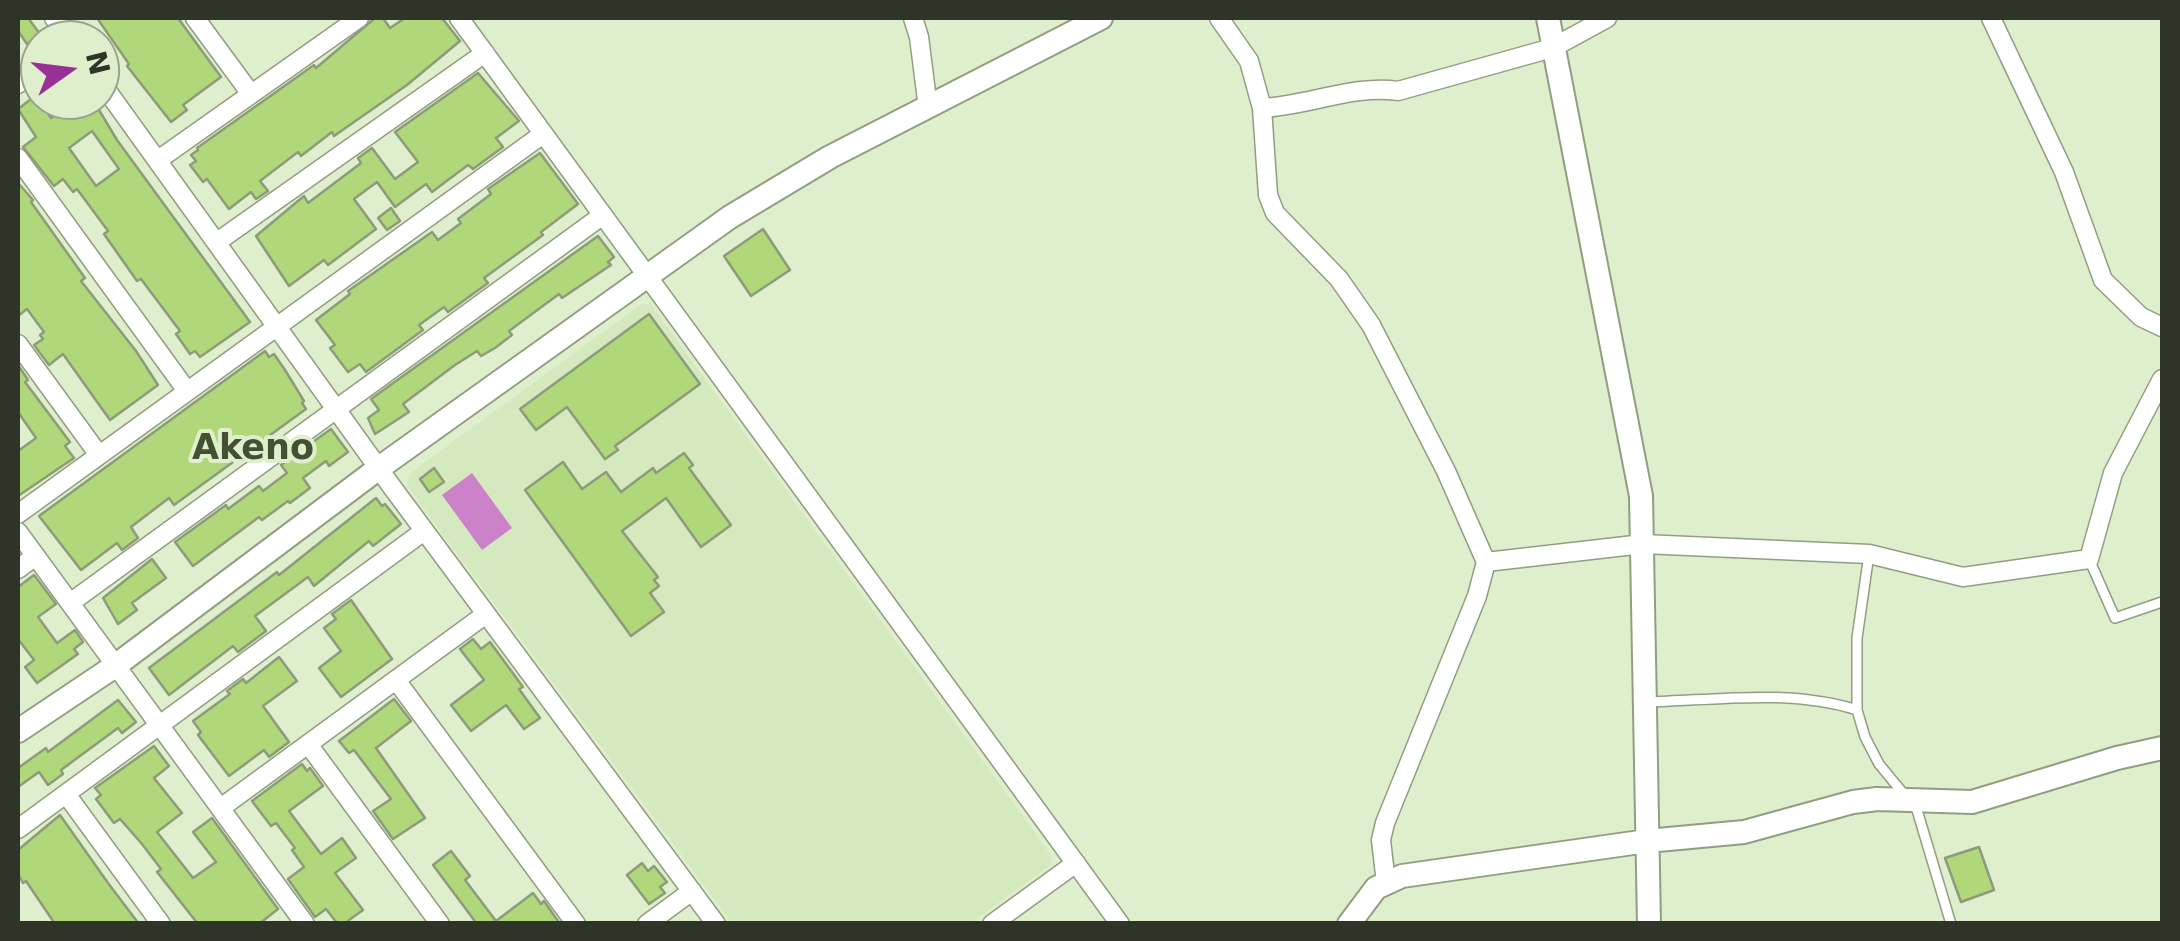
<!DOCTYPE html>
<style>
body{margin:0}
#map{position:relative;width:2180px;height:941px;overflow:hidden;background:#dfefcd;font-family:"DejaVu Sans",sans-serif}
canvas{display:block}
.frame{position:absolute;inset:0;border:20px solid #2e3427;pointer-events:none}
.north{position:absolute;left:20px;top:20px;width:100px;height:100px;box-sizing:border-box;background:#dfefcd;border:2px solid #98a48b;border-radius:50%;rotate:76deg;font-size:28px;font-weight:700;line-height:40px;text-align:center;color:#2e3427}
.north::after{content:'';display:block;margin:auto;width:35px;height:45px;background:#973196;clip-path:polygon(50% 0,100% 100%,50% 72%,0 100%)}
</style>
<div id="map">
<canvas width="2180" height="941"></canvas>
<div class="frame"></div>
<div class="north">N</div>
</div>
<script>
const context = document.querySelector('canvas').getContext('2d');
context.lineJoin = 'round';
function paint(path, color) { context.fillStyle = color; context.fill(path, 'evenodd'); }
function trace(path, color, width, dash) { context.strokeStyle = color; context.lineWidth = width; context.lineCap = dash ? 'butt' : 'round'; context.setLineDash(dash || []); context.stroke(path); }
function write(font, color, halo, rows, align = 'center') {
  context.font = font + ' "DejaVu Sans",sans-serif'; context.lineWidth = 8; context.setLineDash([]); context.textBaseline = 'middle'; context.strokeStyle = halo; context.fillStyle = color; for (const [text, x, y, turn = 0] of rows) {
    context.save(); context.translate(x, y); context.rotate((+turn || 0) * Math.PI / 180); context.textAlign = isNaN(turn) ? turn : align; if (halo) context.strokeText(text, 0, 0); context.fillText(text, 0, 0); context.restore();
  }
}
paint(new Path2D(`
 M650,303L1051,855V865L971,923H732L409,489L407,480L413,471L640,305Z`), '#d5e9bf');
paint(new Path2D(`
 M472,473L512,528L482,550L442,495Z`), '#cc82c9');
const building = new Path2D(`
 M18,18H28L40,34L27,44L18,31Z
 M97,18H178L221,77L183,105L187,110L171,122L127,66L129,64Z
 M375,18H383L390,28L405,18H442L460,41L407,85L334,136L332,132L301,156L298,152L260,181L268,191L256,199L251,192L229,209L207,179L203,182L190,165L196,161L191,155L198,150L197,148L314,65L316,68Z
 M478,73L519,121L496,138L503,147L473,169L468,165L432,192L426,184L395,207L377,182L354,199L376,229L328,265L324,260L289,286L256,236L304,196L308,203L361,163L358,158L372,148L395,179L418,162L395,132Z
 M35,96L51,118L76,100H93L117,140L250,322L200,357L195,351L190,354L176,334L180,331L141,279L137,281L104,234L108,231L77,189L73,192L63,179L54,186L23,147L36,137L18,109ZM92,131L119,169L96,186L69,148Z
 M540,153L578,204L541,232L543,235L484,278L488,283L448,312L444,307L419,325L423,330L366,372L360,364L348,372L330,348L335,345L316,320L350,294L348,291L432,232L438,240L461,223L458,219L491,194L488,189Z
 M18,183L33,200L31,202L85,278L81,281L136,351L158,385L110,420L63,354L49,365L34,345L43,339L40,335L44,332L27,309L18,316Z
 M391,208L400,221L387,230L378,218Z
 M763,229L790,270L751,296L724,256Z
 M598,236L614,257L608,262L611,265L562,298L559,294L509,331L512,335L495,348L481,356L477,351L455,365L403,404L409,412L375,434L368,418L379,410L371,399Z
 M649,314L700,384L615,446L618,450L605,459L567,407L536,430L520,409Z
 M265,351L269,357L274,354L285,370L304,401L302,403L306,409L174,505L169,498L131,527L138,538L122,550L117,543L81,570L39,516Z
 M18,365L28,380L25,382L70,442L65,446L74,458L18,496V451L36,438L18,412Z
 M331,429L348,452L329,466L326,461L303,478L310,488L290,503L288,501L262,520L259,517L193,566L175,542L226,505L228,509L259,486L263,491L287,473L281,465Z
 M684,453L693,465L689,468L731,525L701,547L666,498L622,531L658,577L654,580L659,586L650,593L664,612L631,636L525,490L563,462L582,489L606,472L621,492L653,468L656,473Z
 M434,468L444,482L429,492L420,479Z
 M376,498L382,506L385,504L401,524L373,546L369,541L314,586L308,577L255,616L266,631L238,652L233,646L169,695L149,668L277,572L279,575Z
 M152,559L166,578L132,603L137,610L118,624L103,598Z
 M34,575L56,604L38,617L57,643L75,630L83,642L74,649L78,654L37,683L25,667L34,660L18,639V587Z
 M351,600L392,659L341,697L319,668L341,651L324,628L336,619L332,614Z
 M473,639L481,649L490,642L523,687L519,689L540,718L524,729L506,705L471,731L451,705L484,680L460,649Z
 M279,657L297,681L263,706L289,742L269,757L264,750L229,776L198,735L201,732L193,721L230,694L227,691L243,679L246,683Z
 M394,699L411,721L376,748L425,818L393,839L373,811L391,799L354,750L349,753L339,741Z
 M118,700L136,722L122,733L118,728L61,770L63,774L48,785L39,772L18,787V768L46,748L48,752Z
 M154,746L169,766L154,778L182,813L157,832L193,878L216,862L193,832L212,818L278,909L259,924H198L157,872L161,869L142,844L120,819L114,823L96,799L101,795L95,788Z
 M302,764L307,771L310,768L323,786L289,811L321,854L342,838L356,858L335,873L363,910L345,923H337L326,909L315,917L288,879L304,867L292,850L295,848L276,823L271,826L252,801Z
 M60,815L108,883L139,924H55L26,881L23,883L18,874V850Z
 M1979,847L1994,890L1961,902L1945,858Z
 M451,851L470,876L465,880L496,921L533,893L541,904L544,901L560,924H477L433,865Z
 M642,863L648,871L654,866L667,882L660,887L665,893L649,904L627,875Z`);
paint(building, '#b0d87a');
trace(building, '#8d9b7b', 2.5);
const service = new Path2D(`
 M2089,559L2115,618L2162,602
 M1648,702C1717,700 1791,689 1857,710L1865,737L1879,764L1917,810L1951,924
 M1857,710V638L1869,554`);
const minor = new Path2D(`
 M54,18L70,40
 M195,18L251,94
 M459,18L1120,924
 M913,18L919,37L928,108
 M1219,18L1249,61L1262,108L1268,195L1275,213L1339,279L1371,325L1446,471L1486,562L1477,596L1385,823L1381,840L1386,883
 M1991,18L2064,172L2103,280L2141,317L2162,327
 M100,81L392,487L716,924
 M18,84L40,67
 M1262,108C1306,106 1356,84 1398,91L1552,48L1607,18
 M18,158L187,391
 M158,160L359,18
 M217,242L485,53
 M18,344L99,455
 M18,514L543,134
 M18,532L305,924
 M1486,562L1643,544L1869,554L1963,577L2089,559L2113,473L2162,379
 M18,569L34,557
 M70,603L603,215
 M396,680L576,924
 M308,744L440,924
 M66,794L161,924
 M222,807L486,614
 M18,829L424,531
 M647,924L692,891
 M992,924L1076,863`);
const tertiary = new Path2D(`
 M1548,18L1641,496L1649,924
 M18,731L115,666L379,468L730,217L830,157L1101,18
 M1349,924L1376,888L1402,876L1647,841L1744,832L1853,802L1877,799L1972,802L2117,758L2162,748`);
trace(service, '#909f7f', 12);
trace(minor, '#909f7f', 21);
trace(tertiary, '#909f7f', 26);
trace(service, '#fff', 9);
trace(minor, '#fff', 18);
trace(tertiary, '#fff', 22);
write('bold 35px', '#435033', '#dfefcd', [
 ["Akeno",253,450]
]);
</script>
